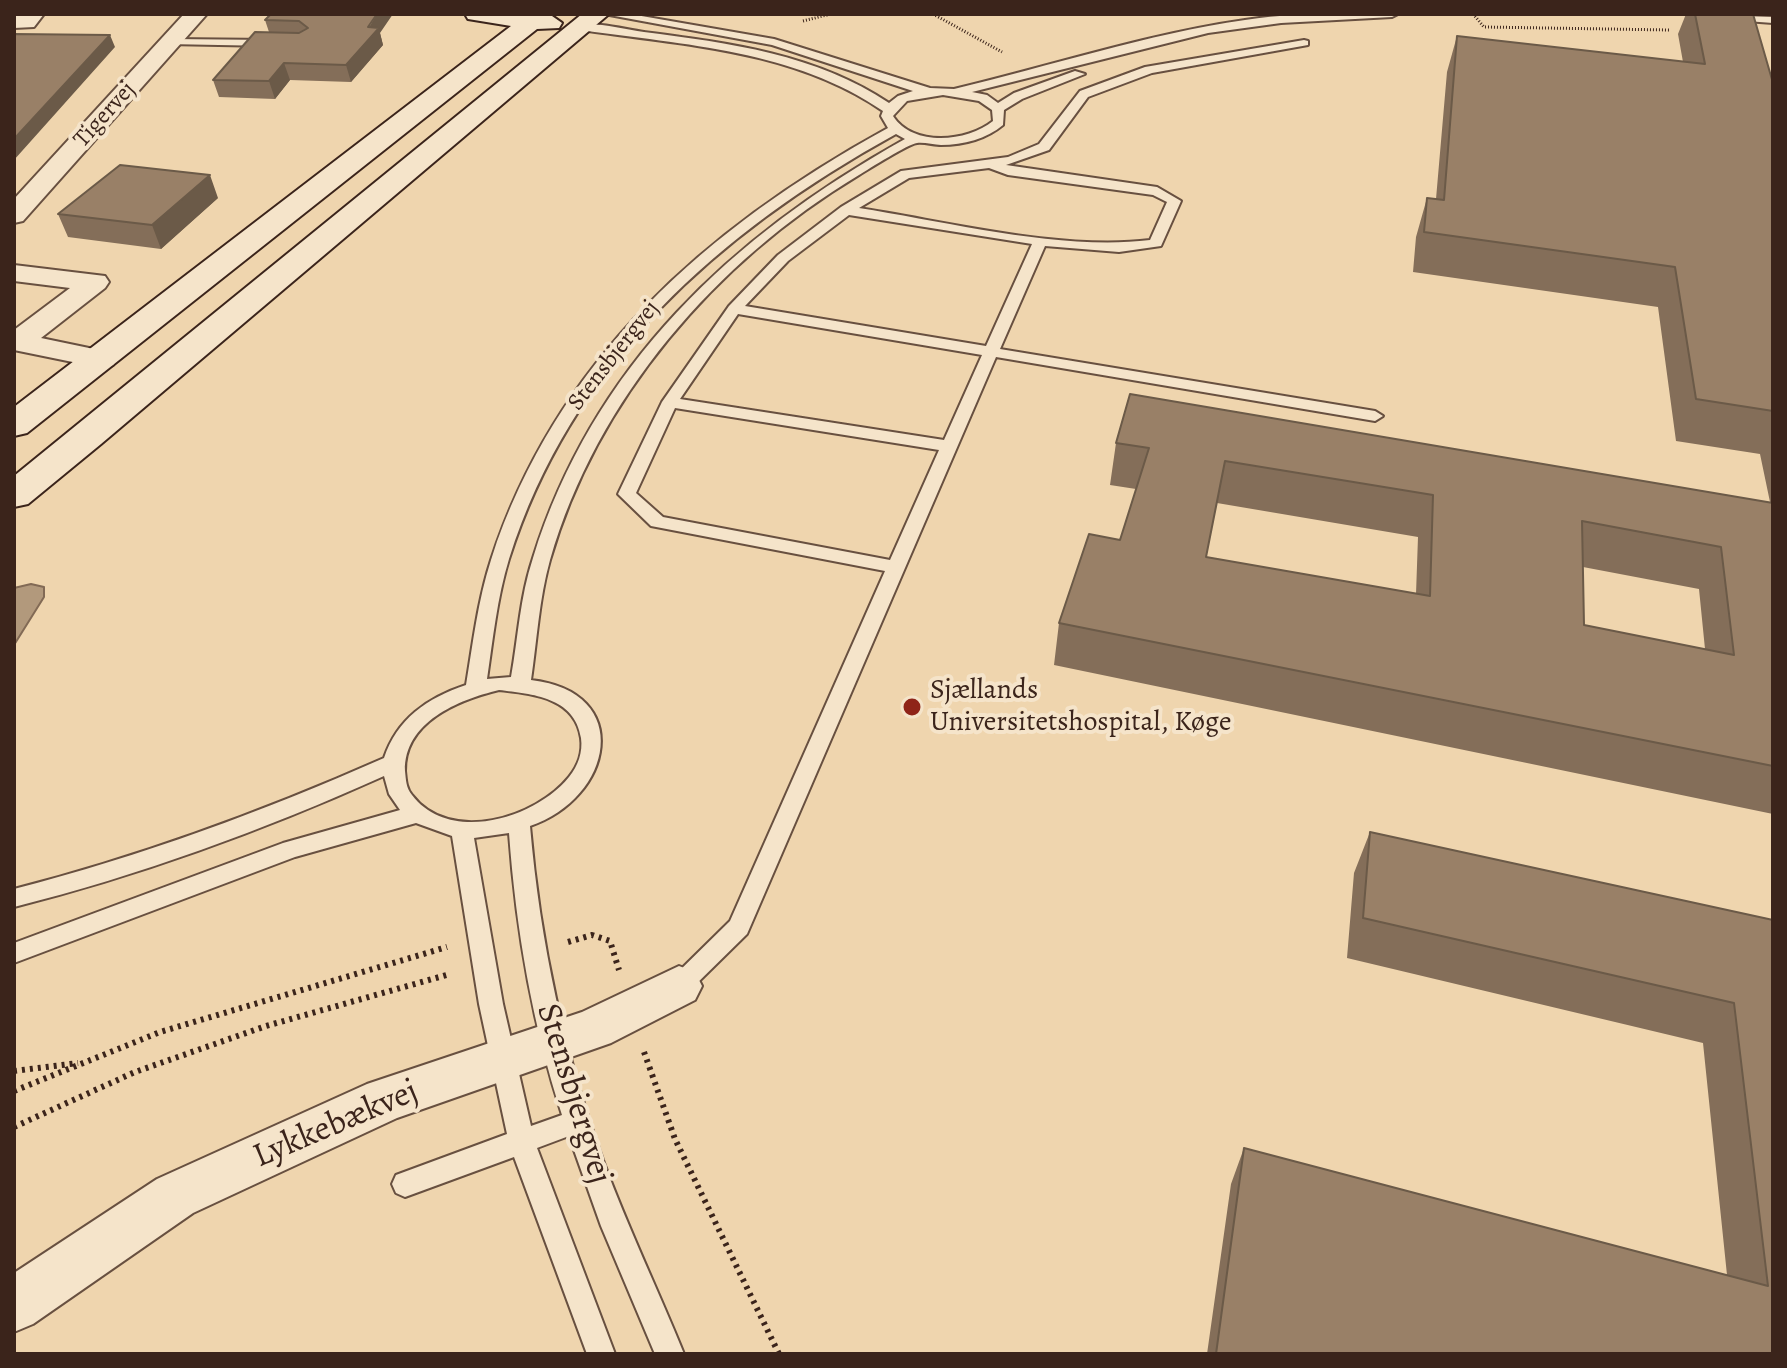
<!DOCTYPE html>
<meta charset="utf-8">
<style>
body{margin:0}
#map{position:relative;width:1787px;height:1368px;overflow:hidden;background:#efd5ae;font-family:Alegreya,serif}
canvas{display:block}
.frame{position:absolute;inset:0;border:16px solid #3b241b;pointer-events:none}
</style>
<div id="map">
<canvas width="1787" height="1368"></canvas>
<div class="frame"></div>
</div>
<script>
const context = document.querySelector('canvas').getContext('2d');
context.lineJoin = 'round';
function paint(path, color) { context.fillStyle = color; context.fill(path, 'evenodd'); }
function trace(path, color, width, dash) { context.strokeStyle = color; context.lineWidth = width; context.lineCap = dash ? 'butt' : 'round'; context.setLineDash(dash || []); context.stroke(path); }
function write(font, color, halo, rows, align = 'center') {
  context.font = font + ' Alegreya,serif'; context.lineWidth = 8; context.setLineDash([]); context.textBaseline = 'middle'; context.strokeStyle = halo; context.fillStyle = color; for (const [text, x, y, turn = 0] of rows) {
    context.save(); context.translate(x, y); context.rotate((+turn || 0) * Math.PI / 180); context.textAlign = isNaN(turn) ? turn : align; if (halo) context.strokeText(text, 0, 0); context.fillText(text, 0, 0); context.restore();
  }
}
const water = new Path2D(`
 M31,584L44,587V597L14,645V588Z`);
paint(water, '#b2997c');
trace(water, '#826a55', 2);
const lane = new Path2D(`
 M604,14H630L774,39L930,88L954,89C1051,66 1147,34 1245,20C1295,12 1347,14 1398,14L1392,17L1281,23L1208,33L972,92L987,95L998,103L1014,93L1075,71L1085,74L1022,99L1004,110L1003,125C986,139 964,145 941,145C934,145 924,142 917,143C908,144 869,169 859,175C716,261 597,398 550,560C539,599 537,640 531,680C635,692 613,798 530,826C540,942 564,1054 604,1163C628,1228 658,1290 684,1354H655L601,1226L569,1136L537,1148L615,1354H587L514,1157L405,1197L396,1193L392,1184L396,1175L507,1134L479,1004L452,836L416,823L295,857L14,963V943L283,843L400,810L389,794L384,776C264,830 141,875 14,907V889C142,856 264,811 384,758C397,719 427,698 466,685C473,643 478,600 491,560C556,359 709,226 888,128L881,116L883,111C794,50 685,45 581,30L577,29V25C598,22 623,29 644,32C729,43 816,54 889,103L898,96L913,91L772,45ZM943,95L979,101L992,110L993,121C967,142 913,147 893,116L907,101ZM896,134L905,139C733,235 593,365 533,558C520,597 518,638 511,677L487,679C493,639 497,598 509,559C572,361 720,231 896,134ZM499,690C532,694 575,697 581,738C583,752 578,766 569,777C536,818 450,845 412,795C406,788 406,780 405,771C404,722 458,700 499,690ZM509,833C516,929 532,1023 562,1115L531,1126L503,1004L474,838Z
 M1686,14L1773,17V23L1692,17Z
 M171,39L271,40L277,43L271,46L167,44L165,42Z
 M1304,40L1308,41V45L1152,73L1088,97L1049,150L1006,165L1157,187L1181,201L1161,246L1119,252L1045,246L1000,349L1375,411L1383,416L1375,421L996,357L747,934L687,993L679,996L671,993L667,986L671,979L730,921L885,571L651,526L618,494L662,402L729,306L778,255L841,207L901,171L1008,157L1039,144L1080,91L1145,67ZM989,168L1008,175L1153,195L1167,202L1150,240C1061,251 949,222 859,208L909,178ZM849,215L1032,244L986,346L745,306L788,261ZM738,314L982,355L944,440L680,399ZM675,408L939,450L890,560L663,517L636,493Z`);
const street = new Path2D(`
 M44,14L34,27L14,28V16Z
 M184,14H207L23,221L14,223V199Z
 M14,265L105,276L109,282L105,288L41,338L113,353L117,359L113,365L102,368L14,350V330L70,288L14,281Z
 M679,966L695,972L702,986L695,1000L611,1043L397,1118L193,1213L33,1324L14,1332V1273L157,1179L367,1084L582,1012Z`);
const secondary = new Path2D(`
 M465,14H553L552,16L562,23L559,28L537,29L27,433L14,436V407L511,26L468,19Z
 M582,14H609L101,444L28,504L14,507V476Z`);
trace(lane, '#685040', 4);
trace(street, '#685040', 4);
trace(secondary, '#3b241b', 4);
trace(new Path2D(`
 M933,14L1002,52
 M1473,14L1484,27L1670,30
 M803,21L831,14`), '#3b241b', 3, [1, 2]);
trace(new Path2D(`
 M568,942L592,935L610,941L619,970
 M644,1052L675,1139L779,1354
 M14,1071L78,1063
 M14,1091L160,1032L447,947
 M14,1127L135,1072L266,1026L450,974`), '#3b241b', 6, [3, 5]);
paint(lane, '#f5e4ca');
paint(street, '#f5e4ca');
paint(secondary, '#f5e4ca');
paint(new Path2D(`
 M271,14L380,33L383,45L351,82L290,80L275,99L219,97L213,80L269,32L265,20Z
 M1686,14H1753L1773,83V814L1054,665L1059,623L1120,540L1136,489L1110,485L1116,443L1770,502L1760,454L1676,441L1658,307L1413,272L1416,237L1427,198L1436,199L1447,72L1457,36L1683,62L1678,34ZM1217,503L1418,537L1416,594L1206,557ZM1583,567L1699,589L1705,649L1584,625Z
 M218,198L161,249L68,237L58,214Z
 M1370,832L1773,920V1354H1207L1231,1184L1244,1148L1727,1275L1703,1043L1347,958L1354,873Z`), '#846e59');
paint(new Path2D(`
 M377,14H393L380,33L383,45L351,82L346,65Z
 M110,35L115,47L14,160V139Z
 M284,63L290,80L275,99L269,81Z
 M210,175L218,198L161,249L152,225Z`), '#6b5a48');
const building = new Path2D(`
 M271,14H377L368,27L379,28L346,65L284,63L269,81L213,80L255,32L299,33L308,28L299,21L265,20Z
 M1695,14H1753L1773,83V411L1696,399L1675,267L1424,232L1427,198L1444,200L1457,36L1705,64Z
 M14,34L110,35L14,139Z
 M120,165L210,175L152,225L58,214Z
 M1130,394L1773,503V766L1059,623L1089,534L1120,540L1149,448L1116,443ZM1225,461L1433,495L1430,596L1206,557ZM1582,521L1721,547L1734,655L1584,625Z
 M1370,832L1773,920V1354H1216L1244,1148L1768,1286L1734,1003L1363,918Z`);
paint(building, '#998067');
trace(building, '#6b5a48', 2);
for (const [x, y, r, color] of [
 [912,707,10,"#8f2418"]
]) { const dot = new Path2D(); dot.arc(x, y, r, 0, 2 * Math.PI); context.fillStyle = color; context.fill(dot); trace(dot, '#f5e4ca', 3); }
write('24px', '#3b241b', '#f5e4ca', [
 ["Tigervej",105,115,-48],
 ["Stensbjergvej",614,356,-52]
]);
write('28px', '#3b241b', '#f5e4ca', [
 ["Sjællands",930,691],
 ["Universitetshospital, Køge",930,723]
], 'left');
write('34px', '#3b241b', '#f5e4ca', [
 ["Stensbjergvej",573,1094,73],
 ["Lykkebækvej",336,1125,-23]
]);
</script>
